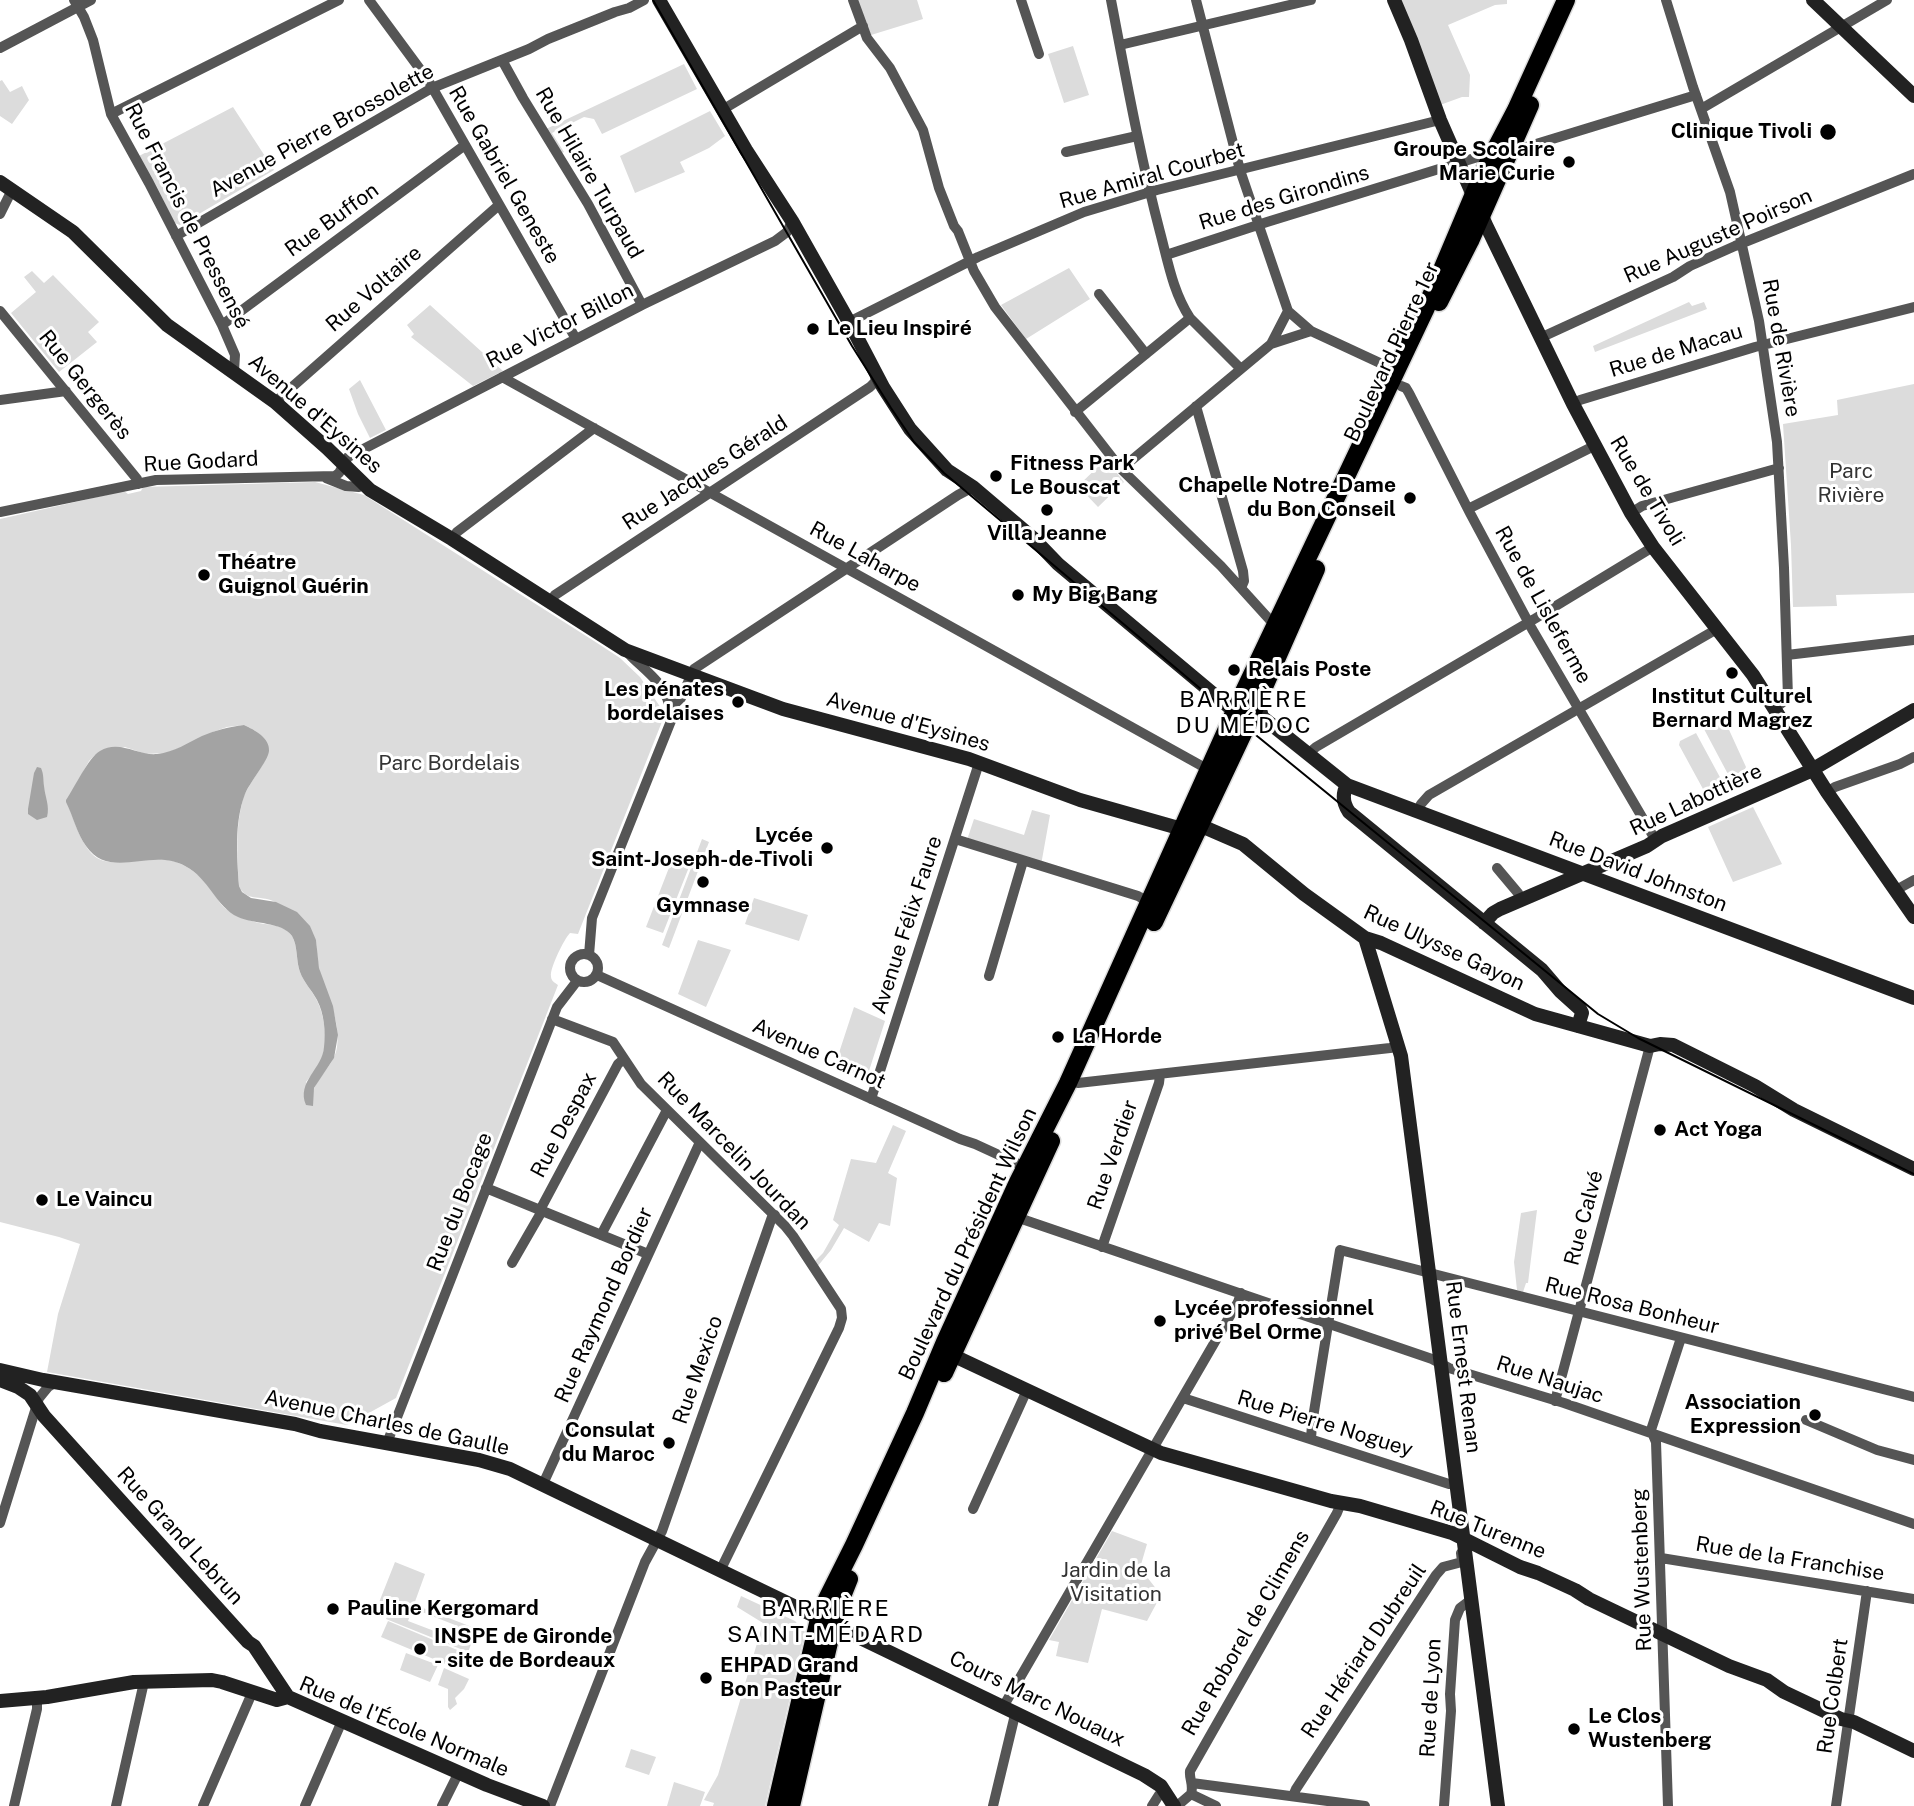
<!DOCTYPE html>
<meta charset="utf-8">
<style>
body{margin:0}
canvas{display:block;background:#fff}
</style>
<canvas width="1914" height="1806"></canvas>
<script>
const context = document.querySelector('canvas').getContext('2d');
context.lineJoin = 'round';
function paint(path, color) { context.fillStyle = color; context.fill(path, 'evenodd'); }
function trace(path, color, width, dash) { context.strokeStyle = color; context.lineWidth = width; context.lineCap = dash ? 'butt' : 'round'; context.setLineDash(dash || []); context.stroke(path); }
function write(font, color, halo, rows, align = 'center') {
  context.font = font + ' "Public Sans",sans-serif'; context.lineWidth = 6; context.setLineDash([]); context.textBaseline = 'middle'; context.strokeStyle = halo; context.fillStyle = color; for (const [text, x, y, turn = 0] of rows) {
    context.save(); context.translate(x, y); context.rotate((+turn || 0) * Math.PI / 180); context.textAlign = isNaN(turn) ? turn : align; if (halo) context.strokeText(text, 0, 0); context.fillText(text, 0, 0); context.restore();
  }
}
paint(new Path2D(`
 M857,0H917L923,19L871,35Z
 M1400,0H1507V4L1495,5L1448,25L1470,75L1469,97H1462L1440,105Z
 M1073,46L1089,95L1064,103L1048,54Z
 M684,64L697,89L602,134L594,119L584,117L552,133L564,152L560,154L546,129Z
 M2,80L10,92L22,86L29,100L12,124L0,116V81Z
 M233,107L274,170L180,225L172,222L139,156Z
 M710,111L725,136L709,148L680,162L685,172L635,193L620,156Z
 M1069,268L1090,299L1026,339L1001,305Z
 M32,271L44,283L53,275L99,322L88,332L97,342L59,372L11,313L36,292L24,277Z
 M1689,302L1692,306L1704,302L1707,309L1595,352L1593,346Z
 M430,305L503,371L473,386L411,337L414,334L407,325Z
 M360,380L386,430L370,438L358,414L349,389Z
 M1914,384V593L1836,595L1837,606L1793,607L1791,545L1783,424L1838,415L1837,400Z
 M1106,459L1124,482L1098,507L1078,486Z
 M315,482L364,495L594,641L620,658L640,677L665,714L578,934L570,933C564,939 550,968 551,976C551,981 554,982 558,985L396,1398L347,1425L47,1372L58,1314L80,1244L59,1237L0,1222V519L124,491L128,494L141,491L143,487ZM244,725C258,731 266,737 267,752C268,762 247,785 243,799C235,828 237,857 239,886C246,902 260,895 273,901C285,906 306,930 316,940C317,951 317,962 320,973C327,997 341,1021 337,1047C334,1067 315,1077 312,1096L306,1082C312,1074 321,1065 323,1055C328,1038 324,1012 315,997C310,988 302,980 299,969C296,957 298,937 286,930C277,924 265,925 255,922C246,919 233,914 226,909C220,905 217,897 213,892C204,879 191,867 176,862C151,854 115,869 97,858C81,847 74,819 67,802L89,761L95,755L125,747L146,754L166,753L180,748L213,732L227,727Z
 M1722,720L1725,721L1746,767L1745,769L1730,778L1704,729Z
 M1696,733L1722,781L1705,790L1703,789L1679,745L1680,741Z
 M1753,807L1782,864L1733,882L1708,827Z
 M1032,810L1050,815L1041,865L967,840L974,819L1024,835Z
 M702,839L709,842L669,948L662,945Z
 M672,860L689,867L663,933L646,927Z
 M754,898L808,915L799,941L745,924Z
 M698,940L731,950L706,1007L678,994Z
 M854,1007L885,1021L868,1074L862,1077L835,1065Z
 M893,1125L906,1131L888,1173L897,1178L890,1226L879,1223L869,1242L844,1228L831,1250L817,1267L814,1262L823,1253L839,1225L833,1220L851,1159L876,1163Z
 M1537,1210L1528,1283H1526L1523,1292L1517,1290L1514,1262L1521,1213Z
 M1112,1531L1147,1544L1140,1568L1161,1595L1147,1621L1102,1609L1088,1663L1056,1656L1059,1642L1049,1640Z
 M395,1562L425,1574L408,1621L450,1637L455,1625L422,1612L423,1608L477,1629L468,1652L386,1619L388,1615L376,1610Z
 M741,1596L795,1621L805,1632L765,1806H713L714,1803L704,1800L718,1775L763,1623L737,1607Z
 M388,1621L462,1652L455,1668L381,1637Z
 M406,1653L438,1665L430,1682L400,1670Z
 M444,1668L469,1679L464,1689L455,1698L457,1704L450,1710L448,1707V1689L438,1685Z
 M631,1749L656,1757L649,1775L625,1767Z
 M674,1782L705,1792L700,1806H667Z`), '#dcdcdc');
paint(new Path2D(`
 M244,725C255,730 270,738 269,751C268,761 250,782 245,794C234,823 237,856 239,886L242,892L251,898L276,902L297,912L310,926L316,940L319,968L333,1006L338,1035L334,1058L314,1088L313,1106L306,1105C296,1082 323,1068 324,1047C326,1032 324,1013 317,1000C312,990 304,983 300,972C296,961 298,946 292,936C283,922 253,924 238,917C216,907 209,878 185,866C151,847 110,881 86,846C77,834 73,816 66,802V800C75,787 88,758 100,751C119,739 138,756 157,754C175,752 187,743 202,736C216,730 229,727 244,725Z
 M37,767L41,768C44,775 43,779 44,786C45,797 50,806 47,817L37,820L28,814V809L34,773Z`), '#a3a3a3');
const primary = new Path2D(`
 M1439,302L1470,241L1530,105
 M1154,922L1248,723L1316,569
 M944,1373L1051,1141
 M776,1806L819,1619L827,1599L854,1545L915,1413L945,1342L1018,1182L1068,1083L1240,700L1425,310L1482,175L1516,110L1566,0
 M791,1806L833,1625L841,1599L849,1579`);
trace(primary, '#dbdbdb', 21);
trace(new Path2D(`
 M74,0L84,17L93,40L111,114L149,183L222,325L235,355L234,371
 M369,0L428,80L576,339
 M853,0L867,38L890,68L923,130L939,188L954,226L958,231L974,271L995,307L1121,469L1221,566L1269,619L1276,622H1282
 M1021,0L1039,54
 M1111,0C1126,78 1140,156 1160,232C1168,262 1173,292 1190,318L1241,369
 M1196,0L1240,170L1288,311
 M1666,0L1693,87L1730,192L1759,321L1777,442L1784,568L1788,698L1774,709
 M1120,45L1311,0
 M0,48L91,0
 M502,60L523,98L588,204L642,305
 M1701,109L1887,0
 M722,110L863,26
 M111,114L339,0
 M1513,144L1523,148L1696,95
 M1066,152L1137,136
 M0,214L12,190
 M176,236L432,88L529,49L548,39L615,12L629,8L644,0
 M1166,255L1267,222L1494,152
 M1099,294L1146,354
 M0,311L137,479L138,484
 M849,322L978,257L1084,212L1157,190L1440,120
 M222,325L465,145
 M1311,331L1271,344L1288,311L1311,331L1395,370
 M1540,338L1673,277L1690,266L1735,246L1914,174
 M502,377L1209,770
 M1401,386L1406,388L1409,393L1470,513L1532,629L1656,841
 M0,400L66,391
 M275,402L499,205
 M1573,404L1580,400L1755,347L1914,307
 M1196,406L1243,571L1244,581L1241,588
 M1075,412L1190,318
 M1121,469L1271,344
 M326,478L346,486L359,487L362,483
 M1468,509L1594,446
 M0,512L156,480L335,476L339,473L348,457L642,305L775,241L787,232L792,221
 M1631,513L1642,506L1779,468
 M452,539L457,532L594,428
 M550,602L555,595L870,387L875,382L876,374
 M1787,655L1914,640
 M670,708L681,698L694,669L958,495L973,487
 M1308,754L1316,747L1536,618L1653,547
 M1827,792L1835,787L1900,764L1914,757
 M1418,811L1421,804L1429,795L1717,629
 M955,839L1138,896L1150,903
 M1497,868L1518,893L1521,900
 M1896,890L1914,880
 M570 968a14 14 0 1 1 28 0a14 14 0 1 1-28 0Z
 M589,955L592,918L671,721C670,715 671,709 669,704C663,680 641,668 626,651
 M597,975L960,1139L975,1144L1025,1167L1029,1166
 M989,976L1023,861
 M552,1019L613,1042L641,1084L785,1226L793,1236L841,1309L842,1318L839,1328L720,1571
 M1078,1083L1390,1048L1399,1046
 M871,1099L979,763
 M486,1188L648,1254
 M540,1210L618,1064L624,1059
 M1016,1217L1432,1359L1449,1368L1564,1403L1914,1524
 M601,1235L667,1110
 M1102,1247L1159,1083L1160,1075
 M512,1263L542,1211
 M1183,1398L1449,1484H1457
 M1555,1401L1650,1046
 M1806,1420L1877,1450L1914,1460
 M1311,1439L1312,1424L1340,1250L1914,1397
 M387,1443L557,1007L577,981
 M543,1484L700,1142
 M973,1509L1027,1390
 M0,1523L39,1398L48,1387L56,1382
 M1661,1558L1914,1599
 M1003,1707L1238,1302L1241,1293
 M1192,1783L1365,1806
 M1191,1794L1216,1806
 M1293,1796L1296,1789L1436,1575L1443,1567L1462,1562L1461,1553
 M14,1806L37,1709V1699
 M116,1806L144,1682
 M203,1806L252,1693
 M305,1806L342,1721
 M442,1806L459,1772
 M550,1806L645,1562L662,1531L772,1217L775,1215
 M993,1806L1014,1719L1017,1713
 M1152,1806L1159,1795L1165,1791
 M1177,1806L1191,1794C1194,1785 1189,1779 1190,1771L1337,1513L1341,1503
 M1444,1806L1451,1711L1450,1694L1455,1620L1460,1608L1472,1599
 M1668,1806L1656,1442L1651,1430L1681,1338
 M1836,1806L1867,1591`), '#555', 10);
trace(new Path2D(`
 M659,0L746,150L792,221L849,322L883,387L910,429L947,470L973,487L1033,538L1058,564L1235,712L1234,722
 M1394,0L1411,40L1440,120L1486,225L1573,404L1631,513L1653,547L1753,675L1827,792L1914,917
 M1813,0L1914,96
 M0,182L73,232L167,325L275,402L327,448L370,490L452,539L625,650L783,709L969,759L1080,800L1182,829L1206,828L1243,844L1304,894L1365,938L1381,943L1535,1014L1650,1046L1660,1044L1673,1045L1755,1086L1794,1110L1914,1169
 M1257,698L1262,717L1347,785L1914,998
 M1347,785C1342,794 1343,803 1349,812L1542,970L1560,991L1580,1009L1582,1013L1578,1026
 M1484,923L1493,913L1500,909L1647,846L1662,836L1808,772L1914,710
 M1365,938L1401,1056L1498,1806
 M952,1355L1161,1453L1331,1501L1360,1506L1452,1533L1520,1567L1538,1573L1575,1590L1589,1599L1729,1666L1767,1680L1784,1692L1841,1719L1854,1722L1914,1751
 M0,1370L43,1380L295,1424L320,1431L479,1460L510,1469L1144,1775L1161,1786L1174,1806
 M0,1380L18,1387L30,1395L44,1416L248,1642L254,1646L288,1697
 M0,1701L47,1697L134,1682L212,1680L222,1682L277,1700L288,1697L487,1785L543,1806`), '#222', 14);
trace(primary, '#000', 18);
trace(new Path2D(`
 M653,0L852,346L891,408L914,442L944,473L1246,727L1598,1014L1638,1038L1914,1174`), '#000', 2);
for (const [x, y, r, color] of [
 [1828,132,9,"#000"],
 [1569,162,7,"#000"],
 [813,329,7,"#000"],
 [996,476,7,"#000"],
 [1410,498,7,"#000"],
 [1047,510,7,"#000"],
 [204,575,7,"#000"],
 [1018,595,7,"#000"],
 [1234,670,7,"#000"],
 [1732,673,7,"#000"],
 [738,702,7,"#000"],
 [827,848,7,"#000"],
 [703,882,7,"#000"],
 [1058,1037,7,"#000"],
 [1660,1130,7,"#000"],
 [42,1200,7,"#000"],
 [1160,1321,7,"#000"],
 [1815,1415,7,"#000"],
 [669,1443,7,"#000"],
 [333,1609,7,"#000"],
 [420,1649,7,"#000"],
 [706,1678,7,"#000"],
 [1574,1729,7,"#000"]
]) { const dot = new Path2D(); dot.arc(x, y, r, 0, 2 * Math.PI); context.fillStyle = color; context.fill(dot); trace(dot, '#fff', 2.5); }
write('21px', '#000', '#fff', [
 ["Avenue Pierre Brossolette",322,131,-29],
 ["Rue Hilaire Turpaud",589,173,60],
 ["Rue Gabriel Geneste",504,175,60],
 ["Rue Amiral Courbet",1152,176,-16],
 ["Rue des Girondins",1284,198,-17],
 ["Rue Francis de Pressensé",187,216,63],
 ["Rue Buffon",332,220,-36],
 ["Rue Auguste Poirson",1718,236,-24],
 ["Rue Voltaire",374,289,-41],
 ["Rue Victor Billon",560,326,-27],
 ["Rue de Rivière",1781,348,80],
 ["Rue de Macau",1676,351,-17],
 ["Boulevard Pierre 1er",1392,352,-65],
 ["Rue Gergerès",85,385,51],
 ["Avenue d'Eysines",315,414,41],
 ["Rue Godard",201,462,-3],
 ["Rue Jacques Gérald",705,473,-33],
 ["Rue de Tivoli",1647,491,59],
 ["Rue Laharpe",865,557,29],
 ["Rue de Lisleferme",1543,605,61],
 ["Avenue d'Eysines",908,722,16],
 ["Rue Labottière",1696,800,-25],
 ["Rue David Johnston",1638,872,21],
 ["Avenue Félix Faure",907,925,-72],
 ["Rue Ulysse Gayon",1444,948,25],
 ["Avenue Carnot",819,1054,24],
 ["Rue Despax",564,1125,-62],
 ["Rue Marcelin Jourdan",734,1151,46],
 ["Rue Verdier",1113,1155,-71],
 ["Rue du Bocage",460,1202,-69],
 ["Rue Calvé",1584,1218,-75],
 ["Boulevard du Président Wilson",968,1244,-65],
 ["Rue Raymond Bordier",604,1305,-66],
 ["Rue Rosa Bonheur",1632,1306,14],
 ["Rue Ernest Renan",1463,1367,83],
 ["Rue Mexico",698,1370,-71],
 ["Rue Naujac",1550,1380,18],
 ["Avenue Charles de Gaulle",387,1423,12],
 ["Rue Pierre Noguey",1325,1424,17],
 ["Rue Turenne",1488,1530,22],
 ["Rue Grand Lebrun",180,1536,48],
 ["Rue de la Franchise",1790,1559,9],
 ["Rue Wustenberg",1642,1570,-92],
 ["Rue Roborel de Climens",1246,1633,-60],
 ["Rue Hériard Dubreuil",1364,1651,-56],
 ["Rue Colbert",1833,1696,-82],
 ["Rue de Lyon",1431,1698,-87],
 ["Cours Marc Nouaux",1037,1699,26],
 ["Rue de l'École Normale",404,1727,23]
]);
write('bold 21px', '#000', '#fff', [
 ["Clinique Tivoli",1812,132,"right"],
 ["Groupe Scolaire",1555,150,"right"],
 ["Marie Curie",1555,174,"right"],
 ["Le Lieu Inspiré",827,329],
 ["Fitness Park",1010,464],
 ["Le Bouscat",1010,488],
 ["Chapelle Notre-Dame",1396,486,"right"],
 ["du Bon Conseil",1396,510,"right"],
 ["Villa Jeanne",1047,534,"center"],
 ["Théatre",218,563],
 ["Guignol Guérin",218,587],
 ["My Big Bang",1032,595],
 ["Relais Poste",1248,670],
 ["Les pénates",724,690,"right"],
 ["bordelaises",724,714,"right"],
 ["Institut Culturel",1732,697,"center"],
 ["Bernard Magrez",1732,721,"center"],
 ["Lycée",813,836,"right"],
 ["Saint-Joseph-de-Tivoli",813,860,"right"],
 ["Gymnase",703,906,"center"],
 ["La Horde",1072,1037],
 ["Act Yoga",1674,1130],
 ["Le Vaincu",56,1200],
 ["Lycée professionnel",1174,1309],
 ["privé Bel Orme",1174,1333],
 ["Association",1801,1403,"right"],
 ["Expression",1801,1427,"right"],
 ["Consulat",655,1431,"right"],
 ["du Maroc",655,1455,"right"],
 ["Pauline Kergomard",347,1609],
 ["INSPE de Gironde",434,1637],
 ["- site de Bordeaux",434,1661],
 ["EHPAD Grand",720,1666],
 ["Bon Pasteur",720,1690],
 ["Le Clos",1588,1717],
 ["Wustenberg",1588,1741]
], 'left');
write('21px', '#333', '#fff', [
 ["Parc",1851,472],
 ["Rivière",1851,496],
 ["Parc Bordelais",449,764],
 ["Jardin de la",1116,1571],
 ["Visitation",1116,1595]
]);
context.letterSpacing = '2px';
write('23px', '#000', '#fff', [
 ["BARRIÈRE",1244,700],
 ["DU MÉDOC",1244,726],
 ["BARRIÈRE",826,1609],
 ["SAINT-MÉDARD",826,1635]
]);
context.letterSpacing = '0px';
</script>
